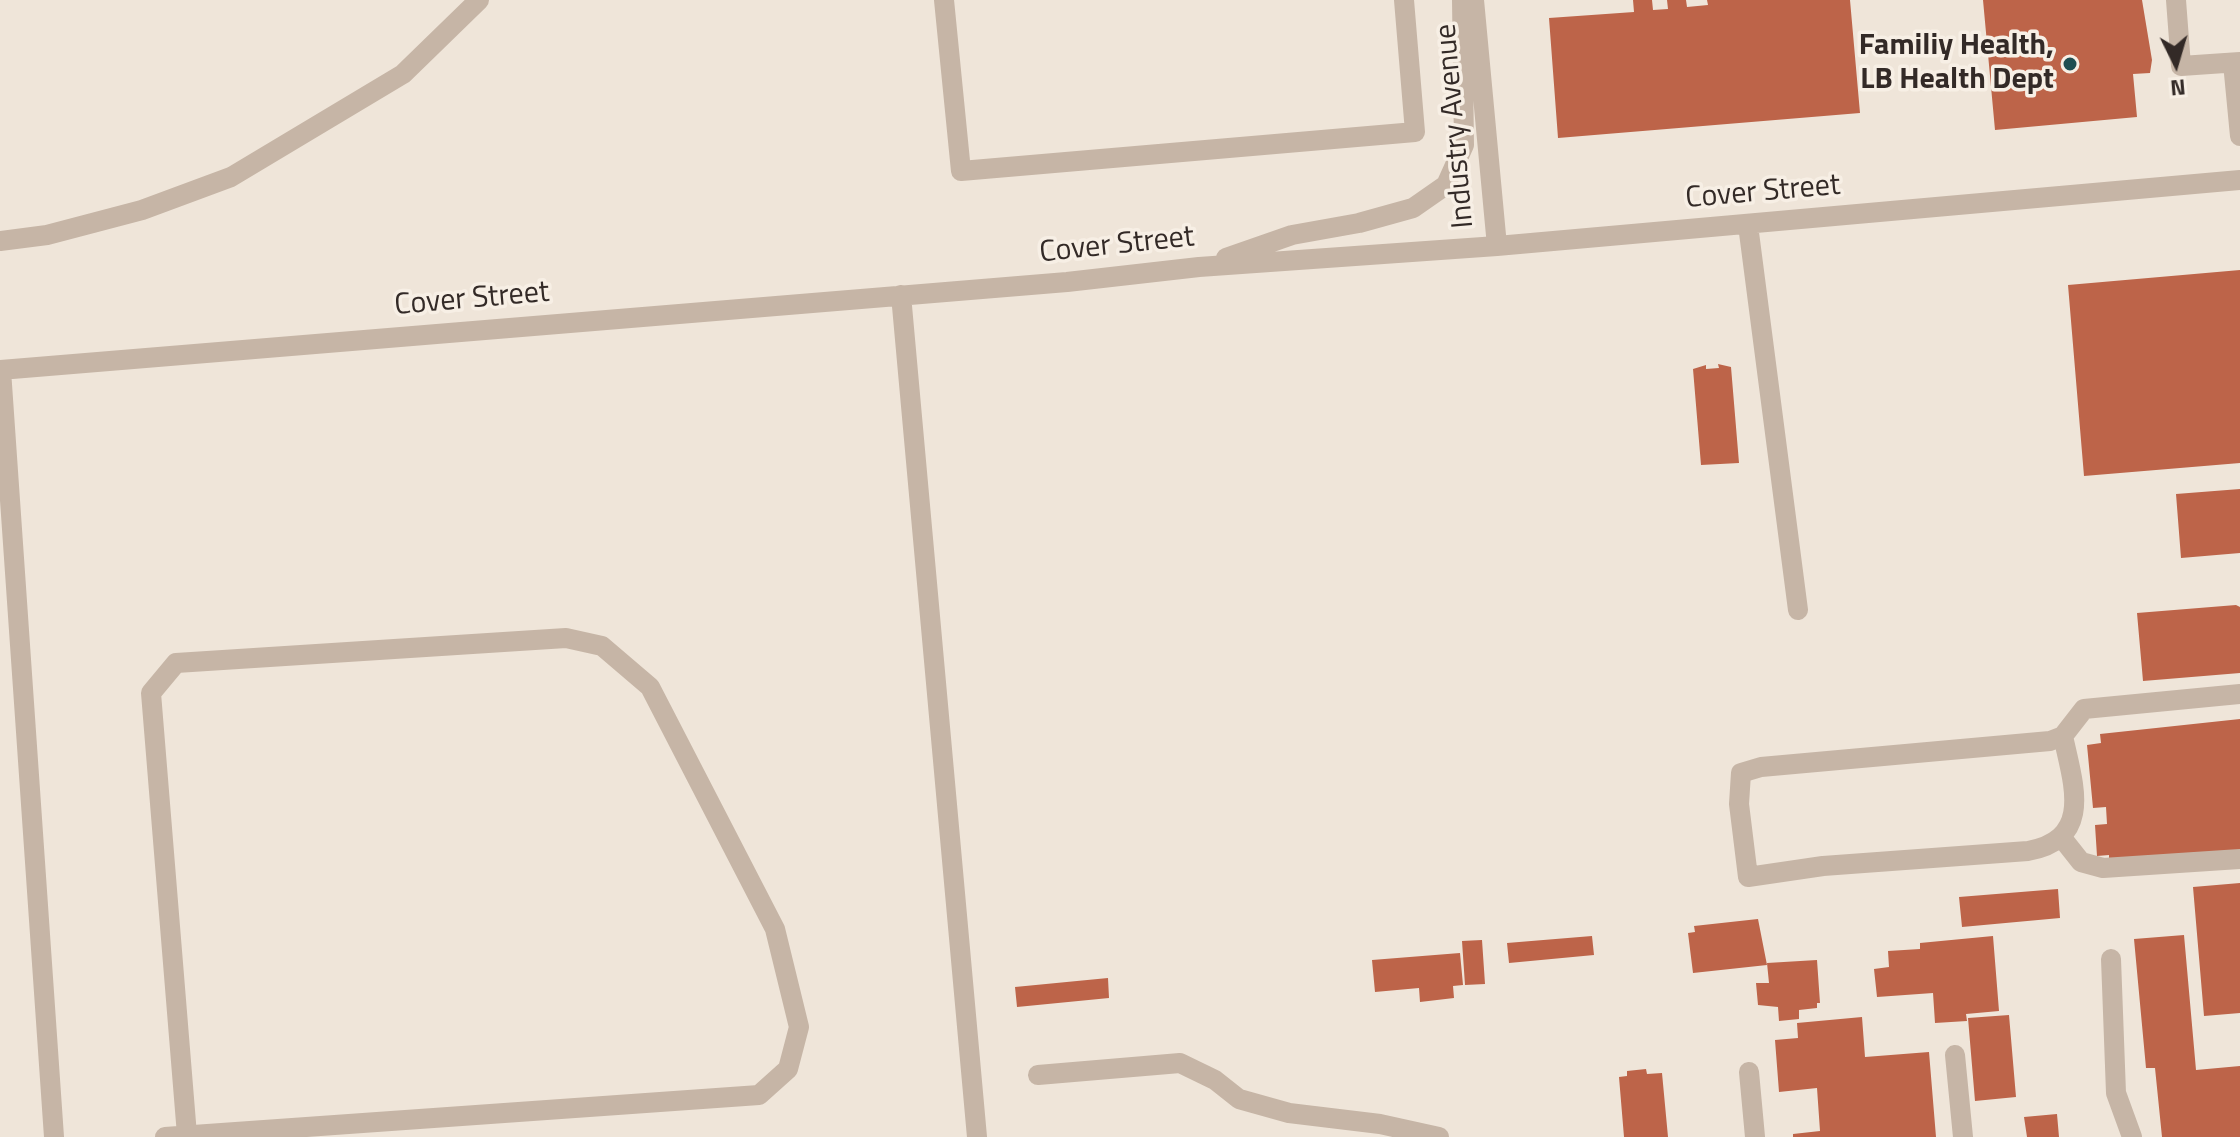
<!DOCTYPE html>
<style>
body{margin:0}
#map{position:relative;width:2240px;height:1137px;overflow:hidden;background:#efe5d9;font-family:"Titillium Web",sans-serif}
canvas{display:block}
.north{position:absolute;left:2136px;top:24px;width:80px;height:80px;-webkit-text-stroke:6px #f7efe5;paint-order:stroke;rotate:175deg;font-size:22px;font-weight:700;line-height:32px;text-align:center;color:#332a27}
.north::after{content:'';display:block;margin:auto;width:28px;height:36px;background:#332a27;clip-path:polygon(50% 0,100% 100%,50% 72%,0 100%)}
</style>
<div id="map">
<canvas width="2240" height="1137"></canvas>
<div class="north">N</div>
</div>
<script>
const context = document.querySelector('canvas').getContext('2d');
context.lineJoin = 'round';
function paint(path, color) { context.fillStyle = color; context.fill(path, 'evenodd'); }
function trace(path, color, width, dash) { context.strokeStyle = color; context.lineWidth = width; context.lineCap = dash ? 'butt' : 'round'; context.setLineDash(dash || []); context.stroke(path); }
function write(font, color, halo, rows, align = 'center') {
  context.font = font + ' "Titillium Web",sans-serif'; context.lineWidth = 7; context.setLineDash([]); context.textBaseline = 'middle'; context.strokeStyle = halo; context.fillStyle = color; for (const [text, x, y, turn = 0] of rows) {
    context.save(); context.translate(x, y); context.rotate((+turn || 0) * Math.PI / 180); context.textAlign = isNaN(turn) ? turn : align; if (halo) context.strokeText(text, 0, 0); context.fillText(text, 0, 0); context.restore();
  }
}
paint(new Path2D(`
 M1633,0H1652L1653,10L1668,9L1667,0H1686L1687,7L1708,5L1707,0H1850L1860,113L1558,138L1549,18L1634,12Z
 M1983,0H2142L2152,60L2150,73L2133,74L2137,117L1995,130Z
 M2240,270V463L2084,476L2068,285Z
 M1718,364L1731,367L1739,463L1701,465L1693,369L1706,365V369L1719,368Z
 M2240,489V553L2181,558L2176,494Z
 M2236,605L2240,607V673L2143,681L2137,613Z
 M2240,719V854L2109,860V855L2097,856L2095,825L2107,824L2106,807L2093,808L2087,745L2101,743L2100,734Z
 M2240,883V1013L2204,1016L2193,887Z
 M2058,889L2060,918L1962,927L1959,897Z
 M1758,919L1767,965L1693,973L1688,933L1695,932L1694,926Z
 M2184,935L2196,1070L2240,1066V1137H2162L2155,1068H2146L2134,939Z
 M1592,936L1594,955L1509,963L1507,943Z
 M1993,936L1999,1011L1966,1014L1967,1021L1935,1023L1933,993L1877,997L1874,969L1889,967L1888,951L1920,949V943Z
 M1482,940L1485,984L1465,985L1462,941Z
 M1460,953L1463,985L1453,986L1454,998L1420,1002L1419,988L1375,992L1372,960Z
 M1817,960L1820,1003H1817V1008L1799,1010V1019L1779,1021L1778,1007L1758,1005L1756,983H1769L1767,963Z
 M1108,978L1109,998L1017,1007L1015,987Z
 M2009,1015L2016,1097L1975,1101L1968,1018Z
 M1862,1017L1865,1057L1929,1052L1936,1137H1793V1134L1820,1131L1817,1088L1779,1092L1775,1040L1798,1038L1797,1023Z
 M1646,1069L1647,1074L1662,1073L1668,1137H1624L1619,1077L1627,1076V1071Z
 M2057,1114L2059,1137H2027L2024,1117Z`), '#bd6449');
trace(new Path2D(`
 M944,0L961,171L1415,132L1404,0
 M1474,0L1497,246
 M2176,0L2181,66L2240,62
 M2233,63L2240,136
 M1748,225L1798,610
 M0,241L47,235L142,210L231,177L403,74L479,0
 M1226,258L1292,235L1359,223L1413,208L1446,185L1464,145L1462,0
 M901,295L977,1137
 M0,370L1067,282L1199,267L1497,246L2240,180
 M1,370L54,1137
 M2063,736C2073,783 2094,839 2028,851L1823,866L1748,877L1739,804L1741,773L1761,767L2050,741L2063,736L2084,709L2240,694
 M2062,838L2081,862L2103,868L2240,859
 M2111,959L2116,1093L2132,1137
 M1955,1055L1963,1137
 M1749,1072L1755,1137
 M1038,1075L1180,1063L1215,1080L1239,1099L1289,1113L1380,1124L1439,1137
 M165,1137L759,1095L788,1069L799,1027L775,929L650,687L602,646L566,638L176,663L151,693L187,1135`), '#c6b5a6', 20);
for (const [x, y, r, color] of [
 [2070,64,8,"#1f4e51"]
]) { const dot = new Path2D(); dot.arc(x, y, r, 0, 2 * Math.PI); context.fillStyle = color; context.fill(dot); trace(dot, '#f7efe5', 3); }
write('bold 30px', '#332a27', '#f7efe5', [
 ["Familiy Health,",2054,47],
 ["LB Health Dept",2054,81]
], 'right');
write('30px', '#332a27', '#f7efe5', [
 ["Industry Avenue",1456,126,-95],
 ["Cover Street",1763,193,-5],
 ["Cover Street",1117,246,-6],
 ["Cover Street",472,300,-5]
]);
</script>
